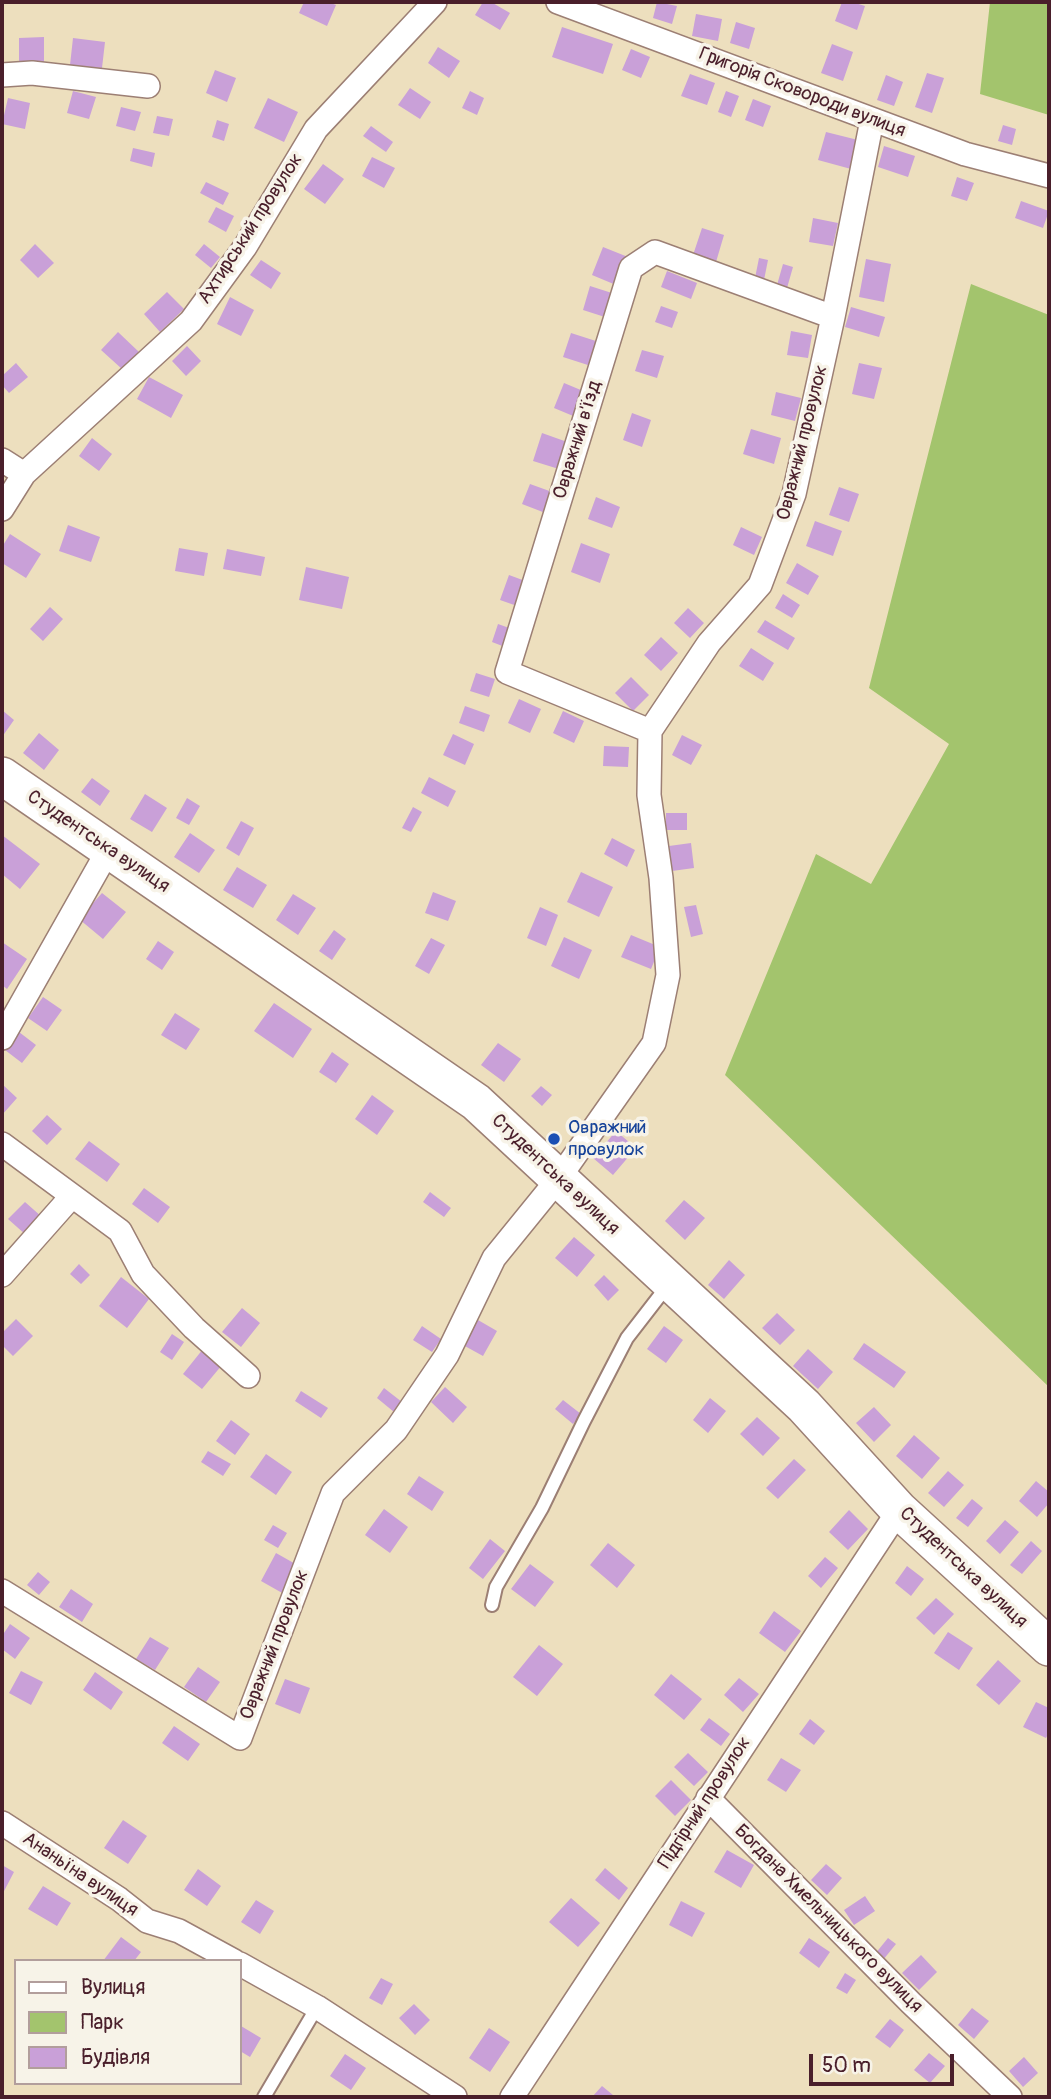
<!DOCTYPE html>
<meta charset="utf-8">
<style>
body{margin:0}
#map{position:relative;width:1051px;height:2099px;overflow:hidden;background:#eddfbe;font-family:Pangolin,sans-serif}
canvas{display:block}
.frame{position:absolute;inset:0;border:4px solid #4a1f2b;pointer-events:none}
.legend{position:absolute;left:14px;top:1959px;width:228px;height:126px;box-sizing:border-box;background:#f7f3e8;border:2px solid #b29e9c;margin:0;padding:9px 12px;list-style:none;font-size:21px;color:#4a1f2b}
.legend li{display:flex;align-items:center;gap:14px;height:35px}
.legend b{width:35px;border:2px solid #b29e9c}
.scale{position:absolute;left:809px;top:2054px;width:145px;height:32px;box-sizing:border-box;border:4px solid #4a1f2b;border-top:0;padding-left:9px;font-size:21px;line-height:24px;white-space:nowrap;color:#4a1f2b;-webkit-text-stroke:5px #f7f3e8;paint-order:stroke}
</style>
<div id="map">
<canvas width="1051" height="2099"></canvas>
<div class="frame"></div>
<ul class="legend">
<li><b style="height:9px;background:#fff"></b>Вулиця</li>
<li><b style="height:19px;background:#a3c46d"></b>Парк</li>
<li><b style="height:19px;background:#c9a0d8"></b>Будівля</li>
</ul>
<div class="scale">50 m</div>
</div>
<script>
const context = document.querySelector('canvas').getContext('2d');
context.lineJoin = 'round';
function paint(path, color) { context.fillStyle = color; context.fill(path, 'evenodd'); }
function trace(path, color, width, dash) { context.strokeStyle = color; context.lineWidth = width; context.lineCap = dash ? 'butt' : 'round'; context.setLineDash(dash || []); context.stroke(path); }
function write(font, color, halo, rows, align = 'center') {
  context.font = font + ' Pangolin,sans-serif'; context.lineWidth = 7; context.setLineDash([]); context.textBaseline = 'middle'; context.strokeStyle = halo; context.fillStyle = color; for (const [text, x, y, turn = 0] of rows) {
    context.save(); context.translate(x, y); context.rotate((+turn || 0) * Math.PI / 180); context.textAlign = isNaN(turn) ? turn : align; if (halo) context.strokeText(text, 0, 0); context.fillText(text, 0, 0); context.restore();
  }
}
paint(new Path2D(`
 M990,2H1049V115L980,94Z
 M971,284L1049,315V1387L725,1075L816,854L871,884L949,744L869,688Z`), '#a3c46d');
paint(new Path2D(`
 M304,2H328L336,5L327,26L299,13Z
 M483,2H491L510,13L500,30L475,15Z
 M657,2L677,6L672,24L653,18Z
 M842,2H852L865,6L857,30L835,21Z
 M696,14L722,19L718,41L692,36Z
 M736,22L755,28L749,49L730,43Z
 M562,27L613,44L603,74L552,57Z
 M44,37V65H19V38Z
 M73,38L105,42L102,68L70,65Z
 M832,44L853,52L843,81L821,73Z
 M438,47L460,61L449,78L428,63Z
 M631,49L650,57L641,78L622,70Z
 M215,70L236,78L227,102L206,93Z
 M927,73L944,78L932,113L915,107Z
 M690,74L715,83L707,105L681,96Z
 M886,75L903,82L894,106L877,100Z
 M410,88L431,102L420,119L398,105Z
 M73,91L96,97L89,119L67,113Z
 M470,91L484,98L477,115L462,108Z
 M726,91L739,96L731,117L718,112Z
 M8,98L30,103L25,129L2,124Z
 M268,98L298,112L284,142L254,128Z
 M753,99L771,106L763,127L745,120Z
 M121,107L141,112L135,131L116,126Z
 M157,116L173,119L169,136L153,133Z
 M217,120L229,124L224,141L212,137Z
 M1003,125L1016,129L1012,145L998,141Z
 M371,126L393,142L386,152L363,136Z
 M826,132L858,140L851,169L818,160Z
 M884,146L915,156L908,177L878,167Z
 M133,148L155,153L152,167L130,161Z
 M372,157L395,168L384,188L362,176Z
 M323,164L344,179L325,204L304,189Z
 M957,177L974,183L967,201L951,196Z
 M206,182L229,193L223,205L200,193Z
 M1021,201L1049,211L1043,228L1015,218Z
 M216,207L234,216L226,232L208,222Z
 M813,218L838,223L833,246L809,242Z
 M702,228L724,235L716,262L693,255Z
 M35,244L54,263L38,278L20,260Z
 M204,244L220,257L211,268L195,255Z
 M603,247L628,257L616,285L592,275Z
 M759,258L768,260L763,285L754,283Z
 M866,259L891,264L884,302L859,297Z
 M261,260L281,273L271,289L250,275Z
 M783,264L793,267L787,288L777,285Z
 M667,271L697,283L691,299L661,287Z
 M590,286L615,294L608,318L583,310Z
 M167,292L184,309L160,332L144,314Z
 M230,297L254,310L241,336L217,324Z
 M661,306L678,312L672,328L655,322Z
 M851,307L885,317L879,337L845,327Z
 M791,331L812,335L808,358L787,355Z
 M118,332L139,352L122,369L101,350Z
 M571,333L599,342L591,366L563,357Z
 M187,346L201,361L186,376L172,361Z
 M642,350L664,356L657,378L635,371Z
 M16,363L28,377L9,393L2,385V376Z
 M859,363L882,368L874,399L852,394Z
 M149,377L183,395L171,418L137,399Z
 M564,383L588,393L578,418L554,408Z
 M776,392L801,398L795,421L771,415Z
 M632,413L651,420L642,447L623,440Z
 M751,429L781,438L774,464L743,454Z
 M542,433L570,443L562,470L533,461Z
 M92,438L112,454L99,471L79,456Z
 M530,484L555,493L548,514L522,504Z
 M839,487L859,494L849,522L829,515Z
 M596,497L620,507L612,528L588,519Z
 M815,521L842,531L833,556L806,546Z
 M68,525L100,537L91,562L59,551Z
 M741,527L762,537L754,555L733,545Z
 M10,534L41,554L26,578L2,563V547Z
 M581,543L610,554L600,583L571,572Z
 M179,548L208,553L204,576L175,571Z
 M227,549L265,557L261,576L223,569Z
 M797,563L819,576L808,595L786,583Z
 M306,567L349,577L342,609L299,600Z
 M509,575L528,582L520,607L500,600Z
 M783,594L800,605L792,618L775,608Z
 M50,607L63,619L43,641L30,629Z
 M688,608L704,623L690,638L674,623Z
 M765,620L795,638L788,650L757,632Z
 M498,624L512,629L505,647L492,642Z
 M661,637L678,653L661,671L644,655Z
 M751,648L774,663L763,681L739,666Z
 M476,673L495,679L489,697L470,691Z
 M631,677L649,695L633,711L615,693Z
 M519,699L541,709L530,733L508,723Z
 M465,706L490,715L484,732L459,723Z
 M2,710L14,720L2,737Z
 M563,711L584,721L574,743L553,733Z
 M39,733L59,750L44,770L23,753Z
 M453,734L474,744L465,765L443,755Z
 M682,735L702,745L691,765L672,755Z
 M604,746L629,747L628,767L603,766Z
 M429,777L456,791L448,807L421,793Z
 M92,778L110,791L100,806L81,792Z
 M145,794L167,808L152,832L130,819Z
 M187,798L200,806L189,825L176,818Z
 M413,807L422,812L411,832L402,828Z
 M666,813H687V830H666Z
 M241,821L254,828L239,856L226,848Z
 M190,833L215,850L199,873L174,857Z
 M2,835L40,864L20,889L2,874Z
 M612,838L635,850L627,867L604,854Z
 M691,843L694,868L672,871L669,846Z
 M237,867L267,885L253,908L223,890Z
 M581,872L613,887L599,917L567,902Z
 M433,892L456,901L448,921L425,913Z
 M102,893L126,912L103,939L79,919Z
 M293,894L316,908L298,935L276,920Z
 M696,905L703,934L691,937L684,907Z
 M540,907L558,915L546,946L527,938Z
 M334,930L346,939L332,960L319,951Z
 M631,935L660,947L651,969L621,957Z
 M564,937L592,950L579,979L551,966Z
 M431,938L445,945L429,974L415,966Z
 M158,941L174,952L162,970L146,959Z
 M2,942L27,959L7,989L2,985Z
 M43,997L62,1010L47,1031L28,1018Z
 M274,1003L312,1029L293,1058L254,1031Z
 M175,1013L200,1029L186,1050L161,1035Z
 M19,1032L36,1045L22,1063L5,1050Z
 M498,1043L521,1059L504,1082L481,1065Z
 M332,1052L349,1064L336,1083L319,1072Z
 M2,1084L17,1098L2,1115Z
 M541,1086L552,1095L542,1106L531,1096Z
 M372,1095L394,1111L377,1135L355,1119Z
 M47,1115L62,1129L47,1145L32,1131Z
 M616,1131L636,1148L613,1175L593,1158Z
 M89,1141L120,1164L107,1182L75,1159Z
 M144,1188L170,1207L158,1223L132,1204Z
 M430,1192L451,1208L444,1217L423,1202Z
 M684,1200L705,1218L685,1240L665,1221Z
 M25,1202L42,1217L26,1235L8,1219Z
 M574,1237L595,1255L577,1277L555,1258Z
 M729,1260L745,1275L724,1299L708,1285Z
 M79,1264L90,1275L81,1284L70,1274Z
 M604,1275L619,1290L608,1301L594,1285Z
 M121,1277L149,1299L127,1328L99,1306Z
 M242,1308L260,1323L241,1347L222,1332Z
 M777,1313L795,1330L780,1345L762,1328Z
 M16,1319L33,1336L13,1356L2,1345V1333Z
 M478,1320L497,1331L483,1356L463,1345Z
 M422,1326L441,1339L432,1352L413,1340Z
 M664,1326L683,1340L666,1363L647,1349Z
 M172,1334L184,1342L172,1360L160,1352Z
 M864,1343L906,1372L894,1388L853,1359Z
 M203,1349L222,1365L202,1389L183,1374Z
 M808,1349L833,1372L818,1389L793,1366Z
 M445,1387L467,1407L453,1423L431,1402Z
 M384,1388L402,1402L394,1412L377,1398Z
 M301,1391L328,1408L321,1418L295,1401Z
 M710,1398L726,1411L708,1433L693,1420Z
 M563,1400L581,1414L573,1424L555,1409Z
 M874,1407L891,1425L874,1442L856,1423Z
 M757,1417L780,1438L763,1456L740,1434Z
 M231,1420L250,1434L235,1455L216,1441Z
 M914,1435L940,1458L922,1479L896,1456Z
 M208,1451L231,1464L223,1476L201,1462Z
 M266,1454L292,1472L276,1495L250,1477Z
 M794,1459L806,1470L778,1499L766,1488Z
 M948,1471L964,1485L944,1507L928,1493Z
 M419,1476L444,1492L432,1511L407,1494Z
 M1036,1481L1049,1492V1503L1037,1517L1019,1501Z
 M972,1499L983,1508L968,1527L956,1518Z
 M384,1509L408,1527L390,1553L365,1535Z
 M849,1510L868,1529L848,1550L829,1532Z
 M1005,1520L1019,1532L1000,1554L986,1541Z
 M273,1525L287,1533L278,1548L264,1540Z
 M490,1539L505,1551L483,1579L469,1568Z
 M1031,1541L1042,1551L1022,1574L1010,1565Z
 M608,1543L635,1565L617,1588L590,1565Z
 M276,1553L299,1566L284,1594L261,1581Z
 M825,1557L838,1568L821,1588L808,1576Z
 M530,1564L554,1582L535,1607L511,1589Z
 M907,1566L924,1579L911,1596L895,1583Z
 M38,1572L50,1582L39,1595L27,1585Z
 M71,1589L93,1604L82,1622L59,1607Z
 M936,1598L954,1614L934,1635L916,1618Z
 M774,1611L801,1631L785,1652L759,1633Z
 M10,1624L30,1638L15,1659L2,1649V1636Z
 M948,1632L973,1648L959,1670L934,1653Z
 M150,1637L169,1648L155,1670L136,1659Z
 M539,1645L563,1664L537,1696L513,1677Z
 M998,1660L1021,1681L999,1705L976,1685Z
 M198,1667L220,1682L206,1702L184,1687Z
 M21,1671L43,1682L31,1705L9,1693Z
 M95,1672L123,1692L111,1710L83,1690Z
 M671,1674L702,1699L684,1720L654,1695Z
 M739,1678L759,1694L743,1712L724,1695Z
 M285,1679L310,1688L300,1714L275,1704Z
 M1036,1702L1049,1708V1732L1046,1738L1023,1727Z
 M709,1718L730,1734L721,1746L700,1730Z
 M810,1719L825,1731L814,1745L799,1734Z
 M174,1726L200,1744L188,1761L162,1743Z
 M688,1753L708,1772L694,1786L674,1767Z
 M781,1758L801,1770L786,1792L767,1780Z
 M671,1780L691,1800L675,1816L655,1796Z
 M123,1820L147,1836L128,1864L104,1848Z
 M727,1850L754,1865L741,1888L714,1872Z
 M826,1864L842,1878L827,1895L811,1880Z
 M2,1865L14,1872L2,1895Z
 M605,1868L628,1888L619,1900L595,1880Z
 M198,1869L221,1886L207,1906L184,1890Z
 M43,1886L71,1903L57,1926L28,1909Z
 M865,1896L875,1911L854,1925L844,1910Z
 M571,1898L600,1923L578,1947L549,1922Z
 M256,1900L274,1911L260,1934L241,1922Z
 M681,1901L705,1913L692,1937L669,1925Z
 M121,1937L141,1952L134,1961H103Z
 M809,1938L830,1952L819,1968L799,1953Z
 M888,1938L896,1944L883,1960L875,1954Z
 M921,1955L937,1972L919,1990L902,1973Z
 M845,1973L856,1980L847,1994L836,1988Z
 M381,1978L393,1984L382,2005L369,1998Z
 M414,2004L430,2020L415,2035L399,2018Z
 M972,2008L989,2021L974,2039L958,2025Z
 M890,2019L904,2030L890,2048L875,2037Z
 M241,2026L261,2038L250,2057L240,2051Z
 M489,2028L510,2042L490,2072L469,2058Z
 M929,2053L945,2066L930,2083L914,2070Z
 M345,2054L366,2068L351,2090L330,2076Z
 M1024,2057L1038,2073L1023,2087L1009,2071Z
 M602,2086L613,2095L611,2097H592Z`), '#c9a0d8');
const service = new Path2D(`
 M492,1605L496,1587L542,1508L584,1421L627,1338L668,1285
 M264,2097L317,2007`);
const minor = new Path2D(`
 M558,2L965,154L1049,176
 M2,75L32,73L148,86
 M2,460L24,474
 M2,509L24,474L191,321L245,247L316,129L435,2
 M650,731L507,672L631,268L655,252L833,317
 M2,1038L109,849
 M2,1144L120,1231L143,1274L194,1328L248,1376
 M2,1275L72,1196
 M2,1591L240,1738L333,1493L396,1430L447,1355L494,1258L559,1178L654,1043L668,975L661,878L649,795L650,731L709,643L760,585L794,494L833,317L872,120
 M708,1798L911,2003L1010,2097
 M2,1823L119,1899L147,1921L179,1931L234,1961
 M240,1964L317,2007L455,2097
 M512,2097L899,1510`);
const primary = new Path2D(`
 M2,776L476,1102L804,1406L899,1510L1049,1647`);
trace(service, '#9c7f74', 16);
trace(minor, '#9c7f74', 26);
trace(primary, '#9c7f74', 40);
trace(service, '#fff', 12);
trace(minor, '#fff', 23);
trace(primary, '#fff', 37);
for (const [x, y, r, color] of [
 [554,1139,7,"#1a4fb4"]
]) { const dot = new Path2D(); dot.arc(x, y, r, 0, 2 * Math.PI); context.fillStyle = color; context.fill(dot); trace(dot, '#f7f3e8', 2.5); }
write('19px', '#4a1f2b', '#f7f3e8', [
 ["Григорія Сковороди вулиця",802,93,21],
 ["Ахтирський провулок",251,229,-57],
 ["Овражний в'їзд",578,440,-73],
 ["Овражний провулок",803,443,-76],
 ["Студентська вулиця",98,842,34],
 ["Студентська вулиця",555,1175,43],
 ["Студентська вулиця",963,1568,43],
 ["Овражний провулок",275,1645,-69],
 ["Підгірний провулок",705,1803,-57],
 ["Ананьїна вулиця",80,1875,34],
 ["Богдана Хмельницького вулиця",828,1919,45]
]);
write('19px', '#164399', '#f7f3e8', [
 ["Овражний",568,1128],
 ["провулок",568,1150]
], 'left');
</script>
